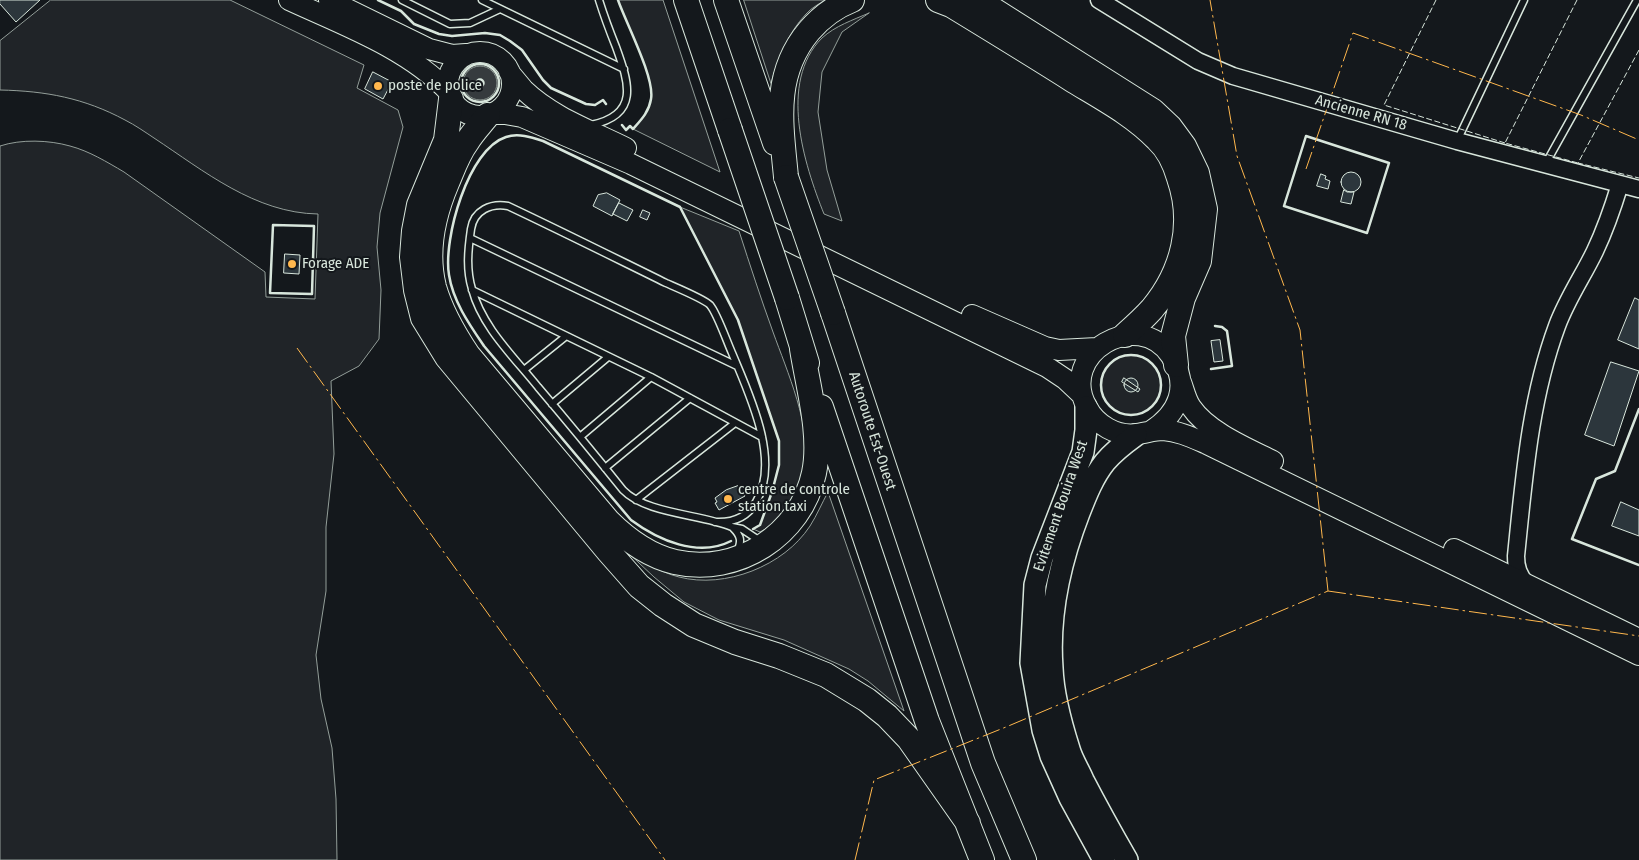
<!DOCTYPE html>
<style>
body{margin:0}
canvas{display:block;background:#14181c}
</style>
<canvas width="1639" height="860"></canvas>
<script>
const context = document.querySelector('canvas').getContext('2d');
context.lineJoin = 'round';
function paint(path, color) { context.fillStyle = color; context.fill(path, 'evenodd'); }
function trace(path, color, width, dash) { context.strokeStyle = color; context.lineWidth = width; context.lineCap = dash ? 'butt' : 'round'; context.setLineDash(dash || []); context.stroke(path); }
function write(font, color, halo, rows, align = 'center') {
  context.font = font + ' "Fira Sans Condensed",sans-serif'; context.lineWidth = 4; context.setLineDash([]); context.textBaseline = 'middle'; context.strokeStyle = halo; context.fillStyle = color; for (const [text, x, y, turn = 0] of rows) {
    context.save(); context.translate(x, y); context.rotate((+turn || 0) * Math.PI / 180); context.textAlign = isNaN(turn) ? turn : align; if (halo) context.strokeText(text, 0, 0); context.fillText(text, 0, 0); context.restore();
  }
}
const green = new Path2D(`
 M51,0H230L364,65L357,88L398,110L403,127L380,213L377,247L381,290L379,339L359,366L331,381L334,454L326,527V591L316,655L321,699L332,748L336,799L337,860H0V146C21,139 49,140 70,146C89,151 107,162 124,172L265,272L266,297L315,299L318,214C255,213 204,171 154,138C145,132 135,125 125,120C84,98 46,91 0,90V41Z
 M618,0H663L720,172L633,129C641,120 649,112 651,99C655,78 626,23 618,0Z
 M744,0H825C819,4 811,8 806,14C788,33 778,58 771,83Z
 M869,13L842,32L822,72L818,112L827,170L842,221L824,214C804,164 778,82 822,38C835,26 853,20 869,13Z
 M680,207L739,231C750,265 761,299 773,332C787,371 812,427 805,469C801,494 782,521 760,532L753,529L760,525L772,492L779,464V441L738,320Z
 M1101 385a30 30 0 1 1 60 0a30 30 0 1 1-60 0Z
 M828,492L904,711L868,681L849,669L784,640L719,620L684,602L654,577L624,549C641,560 659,572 679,577C725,589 784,566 810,526C817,515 822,503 828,492Z`);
paint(green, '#202428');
trace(green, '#939e99', 1);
const water = new Path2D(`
 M463 83a17 17 0 1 1 34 0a17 17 0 1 1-34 0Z`);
paint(water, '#363b3e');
trace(water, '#939e99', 1);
const building = new Path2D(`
 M0,0H40L16,22L0,4Z
 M373,72L392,82L383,99L365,89Z
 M1341 182a10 10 0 1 1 20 0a10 10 0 1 1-20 0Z
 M1321,174L1326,176L1325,179L1330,181L1328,189L1317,186Z
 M1344,190L1347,192H1354L1351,204L1341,202Z
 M607,193L620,200L612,216L593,206L598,195Z
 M619,203L633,210L627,221L613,214Z
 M643,210L650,213L647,220L640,217Z
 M285,254L300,255L299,274L284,273Z
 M1635,298L1639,300V349L1618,340Z
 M1220,340L1223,361L1214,362L1211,341Z
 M1611,362L1639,371L1614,446L1585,435Z
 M1124,378L1140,389L1138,392L1122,382Z
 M1124 385a7 7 0 1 1 14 0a7 7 0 1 1-14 0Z
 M738,486L745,496L719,510L715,503L717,502L715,498L726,490Z
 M1621,502L1639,510V536L1612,526Z`);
paint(building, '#2c363c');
trace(building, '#d8e6dc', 1);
const service = new Path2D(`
 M402,0L450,24L470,23L500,9
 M482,0L624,69
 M591,125C640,115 629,83 616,47C610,32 604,16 599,0
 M1457,141L1524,0
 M1546,163L1637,0
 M470,238L737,366
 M472,290L651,377L762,437
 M524,370L565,337
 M552,404L608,357
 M580,437L651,377
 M605,468L690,398
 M636,500L735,423
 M715,522C733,523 747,518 756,502C781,460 749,394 732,353C727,342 717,313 710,305C704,299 675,287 666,283C613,257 561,231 508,206C491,203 474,210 471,229C468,250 466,269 472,289C482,327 514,357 538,387C567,421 595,455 623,490C646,514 701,514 732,527L742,529L757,539H762
 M733,528C741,536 742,541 737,552`);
const tertiary = new Path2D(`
 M1099,0L1198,61L1233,76L1457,141L1639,189
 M1526,584C1519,575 1516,568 1516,556C1524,478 1530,399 1557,326C1567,299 1583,276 1595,251C1605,230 1613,207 1620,184`);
const primary = new Path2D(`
 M289,0C343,25 407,48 449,92
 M329,0L429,49L452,55L466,54
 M448 84a32 32 0 1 1 64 0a32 32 0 1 1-64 0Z
 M509,72C514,78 519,84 524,90C552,117 592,131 626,148
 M490,114H505L522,117L631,164L1047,367L1065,379L1082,395
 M972,315L1045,347L1059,350L1097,348
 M1181,382C1184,390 1186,400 1191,407C1208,432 1247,448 1273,461
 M1151,431C1179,413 1190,386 1171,356C1138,306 1057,354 1087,407C1096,425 1117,437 1137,434C1146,433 1154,430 1163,430C1179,431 1193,438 1207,444L1639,655
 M1454,549L1639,639`);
const trunk = new Path2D(`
 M1086,407V430L1083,452L1042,558L1035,585L1031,663L1043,730L1051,756L1070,798L1104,860
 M1127,860C1112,834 1097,807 1083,780C1079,770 1072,760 1069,749C1061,724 1053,695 1052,668C1048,614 1060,562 1079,513C1086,495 1093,477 1105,462C1114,451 1125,443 1136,435`);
const motorway = new Path2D(`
 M686,0L730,130
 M726,0L775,143
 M938,0L951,5C992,30 1033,55 1074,81C1102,98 1134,115 1157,139C1168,149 1175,164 1179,178C1195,224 1183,272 1152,309C1144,318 1134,327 1125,335
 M978,0L1153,111L1170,127L1184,146L1197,173L1205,209L1199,261L1183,298L1173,336L1176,365
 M451,99L446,140L419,205L414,231L412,257L416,290L423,318L447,357L609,552L639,586L663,605L694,625L735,642L779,656L826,675L867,700L887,716L909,739L968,823
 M488,115C481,124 473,132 467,142C458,154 453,169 447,183C433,216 425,251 434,287C441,312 454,334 468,355L608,521C627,540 649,556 675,562C737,576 801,535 814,473C822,435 808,387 802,349
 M786,177C781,124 772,75 809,31C821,17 834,7 852,0
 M787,298L807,363
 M833,313L983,763L1024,860
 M821,407L927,721L982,860`);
trace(service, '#d8e6dc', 9);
trace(tertiary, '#d8e6dc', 19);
trace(primary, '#d8e6dc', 22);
trace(trunk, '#d8e6dc', 24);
trace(motorway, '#d8e6dc', 26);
trace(service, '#14181c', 6);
trace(tertiary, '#14181c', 16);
trace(primary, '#14181c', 20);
trace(trunk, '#14181c', 21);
trace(motorway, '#14181c', 24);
const motorwayBridge = new Path2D(`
 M730,130L787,298
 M786,177L833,313`);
trace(motorwayBridge, '#d8e6dc', 26, []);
trace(motorwayBridge, '#14181c', 24);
trace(new Path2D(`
 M378,0L401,11L414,24L439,34L452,36L485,33L500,35L510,41L522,50L543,80L551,88L586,104L595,105L603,100L606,104
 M618,0C626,23 655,78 651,99C649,112 641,120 633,129L630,126L626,130L622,125
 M1436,0L1384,105L1505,143
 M1577,0L1505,143L1578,163
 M1639,50L1578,163L1639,178
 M731,541C698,558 658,540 631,520L484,346C469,324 453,301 449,275C443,239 468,149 506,137C518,133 531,137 543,141L680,207L738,320L779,441V465L772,492L760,525L753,529`), '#d8e6dc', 1, [6, 2.5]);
trace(new Path2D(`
 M378,0L401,11L414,24L439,34L452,36L485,33L500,35L510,41L522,50L543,80L551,88L586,104L595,105L603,100L606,104
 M618,0C626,23 655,78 651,99C649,112 641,120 633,129L630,126L626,130L622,125
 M461 83a19 19 0 1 1 38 0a19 19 0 1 1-38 0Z
 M476.5 83a3.5 3.5 0 1 1 7 0a3.5 3.5 0 1 1-7 0Z
 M480,81H481L479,86L478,85Z
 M1306,136L1389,163L1367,233L1284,206Z
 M273,225L314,226L312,294L270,293Z
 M1101 385a30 30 0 1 1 60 0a30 30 0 1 1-60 0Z
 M1211,369L1232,366L1227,331L1222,327L1215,326
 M1639,409L1615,471L1596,479L1572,539L1639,565
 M731,541C698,558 658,540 631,520L484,346C469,324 453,301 449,275C443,239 468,149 506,137C518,133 531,137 543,141L680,207L738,320L779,441V465L772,492L760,525L753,529`), '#d8e6dc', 2.5);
trace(new Path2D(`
 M1306,169L1353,33L1581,115L1639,140
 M297,348L665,860
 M1328,591L1639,636
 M855,860L874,780L1006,727L1328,591L1300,330L1237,156L1210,0`), '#ffb74d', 1, [18, 4, 2.5, 4]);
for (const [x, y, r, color] of [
 [378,86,5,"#ffb74d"],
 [292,264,5,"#ffb74d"],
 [728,499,5,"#ffb74d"]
]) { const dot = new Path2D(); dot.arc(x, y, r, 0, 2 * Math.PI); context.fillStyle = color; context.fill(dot); trace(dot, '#14181c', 2); }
write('15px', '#d8e6dc', '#14181c', [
 ["poste de police",388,86],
 ["Forage ADE",302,264],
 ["centre de controle",738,490],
 ["station taxi",738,507]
], 'left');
write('15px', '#d8e6dc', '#14181c', [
 ["Ancienne RN 18",1361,113,16],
 ["Autoroute Est-Ouest",872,431,72],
 ["Evitement Bouira West",1061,506,-71]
]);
</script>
